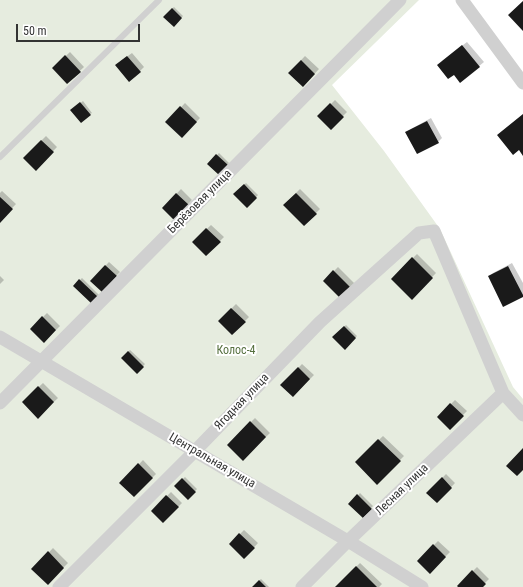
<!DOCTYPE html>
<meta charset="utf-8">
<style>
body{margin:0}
#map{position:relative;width:523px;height:587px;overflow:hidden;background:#fff;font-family:"Roboto Condensed",sans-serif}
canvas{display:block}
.scale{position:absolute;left:16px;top:24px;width:124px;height:18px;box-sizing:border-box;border:2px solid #333;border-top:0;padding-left:5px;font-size:12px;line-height:14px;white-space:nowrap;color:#333;-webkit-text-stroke:3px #fff;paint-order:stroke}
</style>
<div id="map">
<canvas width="523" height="587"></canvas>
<div class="scale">50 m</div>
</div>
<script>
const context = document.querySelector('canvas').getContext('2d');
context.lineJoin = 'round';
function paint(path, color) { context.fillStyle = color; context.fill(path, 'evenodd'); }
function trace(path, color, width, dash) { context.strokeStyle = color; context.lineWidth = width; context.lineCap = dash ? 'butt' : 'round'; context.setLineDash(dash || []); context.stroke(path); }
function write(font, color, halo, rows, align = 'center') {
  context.font = font + ' "Roboto Condensed",sans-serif'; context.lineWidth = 4; context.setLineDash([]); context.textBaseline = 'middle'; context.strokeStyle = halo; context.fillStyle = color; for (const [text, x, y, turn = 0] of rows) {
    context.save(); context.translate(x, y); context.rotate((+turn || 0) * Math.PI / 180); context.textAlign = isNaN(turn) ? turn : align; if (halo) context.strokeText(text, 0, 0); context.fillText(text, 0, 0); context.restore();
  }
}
paint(new Path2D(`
 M0,0H419L332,85L384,151L440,229L513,387L523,399V587H0Z`), '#e6ecdf');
paint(new Path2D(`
 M174,7L183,16L174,26L164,16Z
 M467,42L484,62L461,81L442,61Z
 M70,52L84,67L67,83L53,68Z
 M132,53L144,67L140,71L121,61Z
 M305,56L319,69L303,86L289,73Z
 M335,100L347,112L331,128L319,116Z
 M83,101L92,113L90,114L73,109Z
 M185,103L200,118L182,137L167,122Z
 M431,118L442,138L438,142L407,133L411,129Z
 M46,136L57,147L36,169L24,158Z
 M219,153L229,163L219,174L208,164Z
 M246,183L258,195L247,207L235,194Z
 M181,189L192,200L174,219L163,208Z
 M300,189L320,209L304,225L284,205Z
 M2,191L16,204L0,221V193Z
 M211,225L224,237L206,255L193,242Z
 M417,254L436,273L412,298L392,279Z
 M109,262L120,272L102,290L91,281Z
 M512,263L523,283V296L489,277L493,273Z
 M338,267L355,284L341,298L324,281Z
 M0,276L4,280L0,284Z
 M82,278L99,295L92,303L74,286Z
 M236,304L249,317L232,334L219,321Z
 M47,313L60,326L44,342L31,329Z
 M346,325L357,336L345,348L334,337Z
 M130,350L145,364L137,373L122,358Z
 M302,364L314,375L293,396L282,385Z
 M43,383L58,398L38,417L23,402Z
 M455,400L467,411L450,428L438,417Z
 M255,418L270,433L243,459L228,445Z
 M383,436L404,456L377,483L356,462Z
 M143,460L156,474L134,496L121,483Z
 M446,474L455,483L437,502L428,493Z
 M185,477L197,489L188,499L175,486Z
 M171,492L182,503L163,522L152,511Z
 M360,493L373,506L363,517L350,504Z
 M244,530L258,543L244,558L230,544Z
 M438,541L450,552L430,572L418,561Z
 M53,548L68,563L48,583L33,569Z
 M360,563L382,584L379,587H336Z
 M477,567L489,579L481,587H460L458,586Z
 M261,579L269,587H253Z`), '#0003');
paint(new Path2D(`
 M523,1V31L508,15Z
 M172,8L182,18L174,27L163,17Z
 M462,45L480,67L460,83L454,75L448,79L437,65Z
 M65,55L81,72L67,84L52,68Z
 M127,56L141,72L129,82L115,65Z
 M301,60L315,74L303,87L288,73Z
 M80,102L91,115L81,123L70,110Z
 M330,103L344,117L331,130L317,116Z
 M180,106L197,122L182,138L165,122Z
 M523,114V156L519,150L513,155L497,135Z
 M427,121L439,143L417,154L405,132Z
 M41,140L54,152L36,171L23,158Z
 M216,154L228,165L219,175L207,164Z
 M244,184L257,198L247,208L233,194Z
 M176,193L189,205L174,220L162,208Z
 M296,193L317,214L304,226L283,205Z
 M0,197L13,209L0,223Z
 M206,228L221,242L206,256L192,242Z
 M412,257L433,278L412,300L391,279Z
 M105,265L117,276L102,292L90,281Z
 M508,266L523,295V297L503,307L488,276Z
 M333,270L352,289L341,299L323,281Z
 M79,279L98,297L92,304L73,286Z
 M231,308L246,322L232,335L218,321Z
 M42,316L56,330L44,343L30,329Z
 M344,326L356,338L345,350L332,337Z
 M128,351L144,367L137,374L121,358Z
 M298,367L310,379L293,397L280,385Z
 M38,386L54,402L38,419L22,402Z
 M450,403L464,416L450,430L437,417Z
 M250,421L266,437L243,461L227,445Z
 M378,439L401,461L377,485L355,462Z
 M523,448V470L517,476L506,466Z
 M138,463L153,478L134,497L119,483Z
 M442,477L452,488L437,503L426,493Z
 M182,478L196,492L188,500L174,486Z
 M357,494L372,509L363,518L348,504Z
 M166,495L179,507L163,523L151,511Z
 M239,533L255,548L244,559L229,544Z
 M433,544L446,557L430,574L417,561Z
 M48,551L64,568L48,585L31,569Z
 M356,566L377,587H335Z
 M472,570L486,584L483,587H458L457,586Z
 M259,580L266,587H252Z`), '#1a1a1a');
trace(new Path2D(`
 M0,157L159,0`), '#d0d0d0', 6);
trace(new Path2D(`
 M462,0L523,83
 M0,337L348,541L422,587
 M0,403L400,0
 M59,587L195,451L320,322L419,233L434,231L503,393L523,415
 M302,587L348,541L503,393`), '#d0d0d0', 13);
write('12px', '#333', '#fff', [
 ["Берёзовая улица",200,202,-45],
 ["Ягодная улица",242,402,-46],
 ["Центральная улица",212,461,30],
 ["Лесная улица",402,490,-44]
]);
write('12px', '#56703f', '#fff', [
 ["Колос-4",236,351]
]);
</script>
